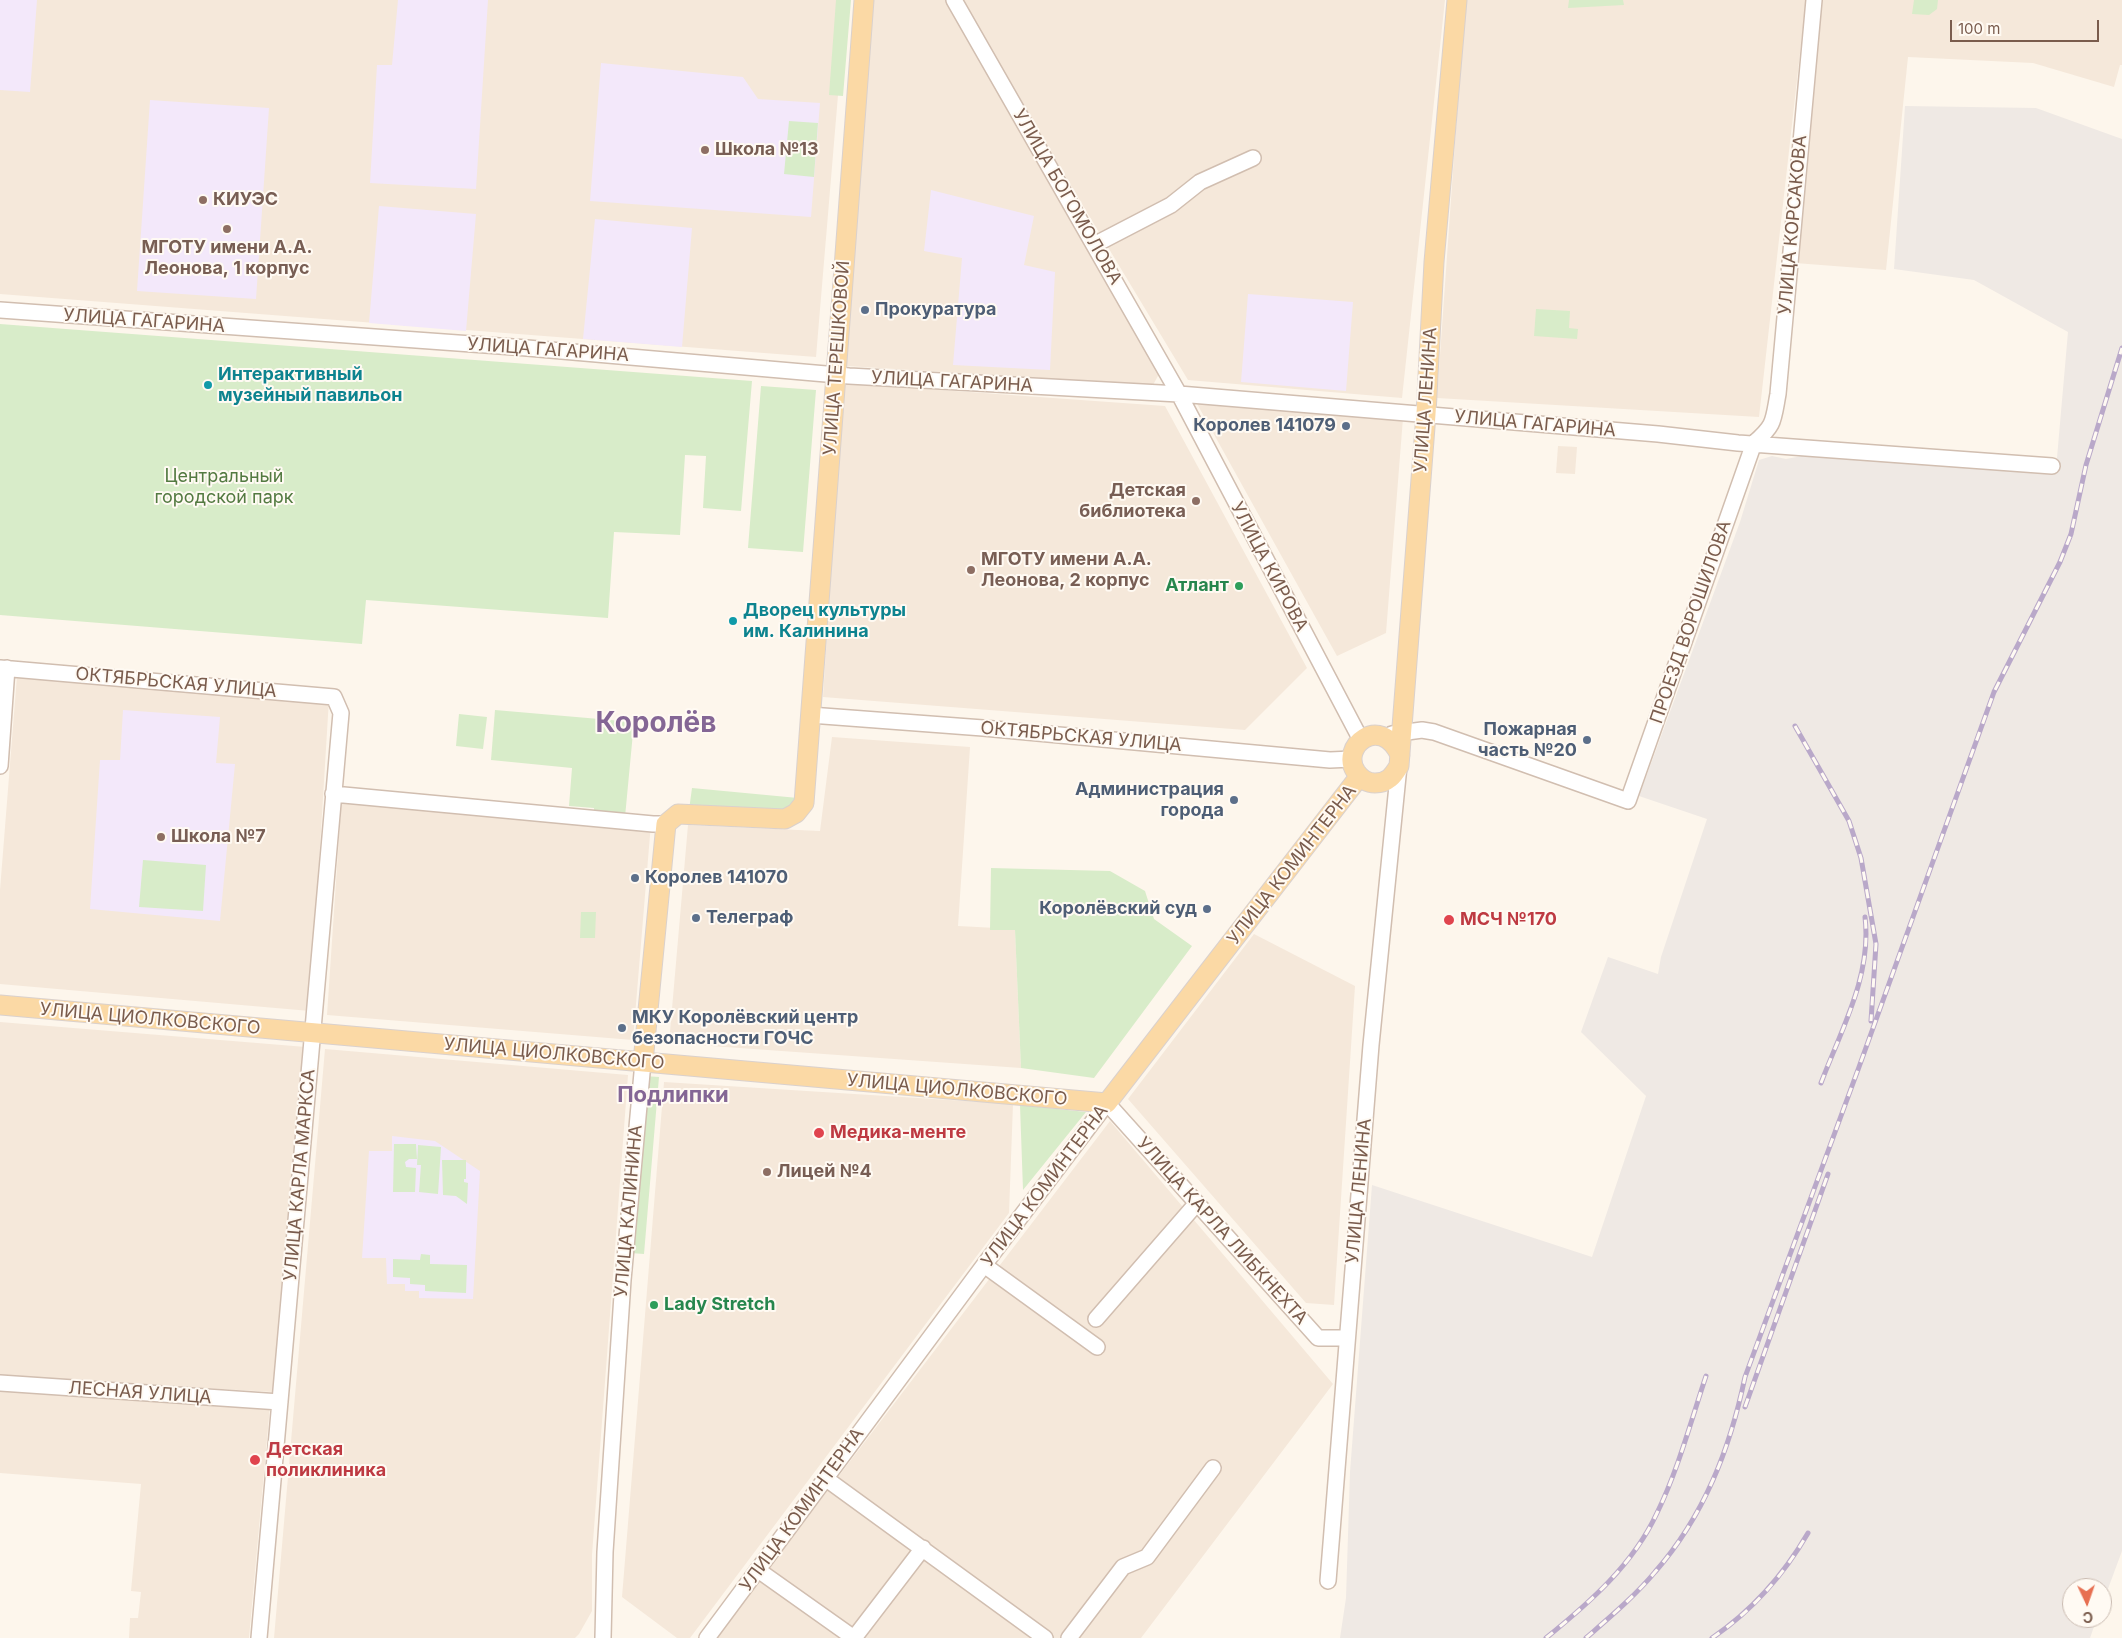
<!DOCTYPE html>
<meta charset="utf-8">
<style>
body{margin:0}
#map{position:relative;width:2122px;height:1638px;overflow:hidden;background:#fdf6ec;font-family:Inter,sans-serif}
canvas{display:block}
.north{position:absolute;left:2062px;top:1578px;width:50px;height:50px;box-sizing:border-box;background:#fffaf3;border:1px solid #cabbb1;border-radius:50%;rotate:177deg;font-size:14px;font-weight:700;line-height:20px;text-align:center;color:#7a5c4d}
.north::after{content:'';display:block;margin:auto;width:18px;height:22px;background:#e76f51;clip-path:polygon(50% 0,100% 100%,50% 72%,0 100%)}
.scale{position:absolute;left:1950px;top:20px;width:149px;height:22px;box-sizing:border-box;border:2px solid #7a5c4d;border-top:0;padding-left:6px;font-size:15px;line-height:18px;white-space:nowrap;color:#7a5c4d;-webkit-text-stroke:4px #fffaf3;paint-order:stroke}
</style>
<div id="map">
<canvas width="2122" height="1638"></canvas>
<div class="north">С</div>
<div class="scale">100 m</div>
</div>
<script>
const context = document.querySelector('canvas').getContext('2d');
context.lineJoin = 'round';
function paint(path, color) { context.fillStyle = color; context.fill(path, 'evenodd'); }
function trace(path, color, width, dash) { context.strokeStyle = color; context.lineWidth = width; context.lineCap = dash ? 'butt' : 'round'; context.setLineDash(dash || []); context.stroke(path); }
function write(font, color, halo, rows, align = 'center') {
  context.font = font + ' Inter,sans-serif'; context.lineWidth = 4; context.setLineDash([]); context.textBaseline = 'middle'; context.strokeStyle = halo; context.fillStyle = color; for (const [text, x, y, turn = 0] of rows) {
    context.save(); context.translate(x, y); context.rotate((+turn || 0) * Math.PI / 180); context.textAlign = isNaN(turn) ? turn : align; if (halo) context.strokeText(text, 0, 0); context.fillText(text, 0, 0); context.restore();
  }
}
paint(new Path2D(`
 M0,0H846L816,357L0,294Z
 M872,0H946L1159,374L1153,385L847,366L842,359Z
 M959,0H1445L1402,398L1188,380Z
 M1465,0H1806L1759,417L1437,398Z
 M1820,0H2122V65H2120L2114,87L2033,63L1908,57L1886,270L1795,263Z
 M843,383L1165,406L1307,668L1245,730L823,697Z
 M1196,402L1403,418L1386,633L1337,656Z
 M1558,446L1577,447L1575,474L1556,473Z
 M17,676L329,699L310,1011L0,984V890Z
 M832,737L970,747L958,926L1015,929L1021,1068L669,1043L688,825L820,831Z
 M342,793L651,823L633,1040L327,1015Z
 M1254,934L1355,986L1334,1305L1306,1303L1128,1099Z
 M0,1022L306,1047L273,1392L0,1376Z
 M325,1049L628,1075L592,1555V1611L579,1634L575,1638H274Z
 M664,1082L1013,1104L1009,1213L690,1638H677L622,1597Z
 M1110,1121L1333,1384L1141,1638H715Z
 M0,1389L270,1406L249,1638H129L130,1618H138L141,1592L131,1591L141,1484L0,1473Z`), '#f5e8da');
paint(new Path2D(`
 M1905,106L2036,108L2122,139V1551L2102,1605V1588H2072V1618H2097L2090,1638H1340L1346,1598L1350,1472L1372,1185L1592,1257L1646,1096L1581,1032L1608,957L1658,974L1661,957L1707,819L1639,796L1740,522L1759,460L1772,456L1786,459L1807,455L2056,469L2068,332L1974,280L1894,269Z`), '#efe9e4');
paint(new Path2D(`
 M0,0H37L30,92L0,90Z
 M398,0H488L476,189L370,183L377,65H392Z
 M601,63L743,77L758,99L820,103L811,217L590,201Z
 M150,100L269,108L256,299L137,291Z
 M931,190L1034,216L1024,265L1055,272L1050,370L953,365L962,258L924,251Z
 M379,206L476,214L466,331L369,323Z
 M595,219L692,228L682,347L583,339Z
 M1248,294L1353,302L1346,391L1241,382Z
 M123,710L220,717L216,763L235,764L220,921L90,909L100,760H120Z
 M392,1136L435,1141L480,1171L473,1299L419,1298V1291H405V1284H387L386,1258H362L369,1151H392Z`), '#f3e8fa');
paint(new Path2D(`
 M836,0H851L843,96L829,95Z
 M1569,0H1623L1624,5L1568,8Z
 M1914,0H1938L1937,9L1929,15L1912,14Z
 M789,121L818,123L814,177L784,174Z
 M1536,309L1570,311L1569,328L1578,329L1577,339L1534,336Z
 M0,324L752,381L741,511L703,508L706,456L685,455L680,535L614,532L608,618L366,600L362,644L0,615Z
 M761,386L816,390L803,552L748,548Z
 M495,710L634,722L625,817L594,815V808L569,806L572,768L491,760Z
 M459,714L487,717L483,749L456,746Z
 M692,788L798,798L790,813L689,810Z
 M143,860L206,865L203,911L139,907Z
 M991,868L1110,871L1145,891L1154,919L1192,946L1094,1078L1021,1068L1015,930H990Z
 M581,912H596L595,938H580Z
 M644,1076L659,1077L644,1254L630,1253Z
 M1020,1105L1086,1112L1023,1190Z
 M394,1144H416L417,1159H409L405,1162L406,1167L416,1168L415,1192H393Z
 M418,1145L441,1147L438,1194L419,1192L421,1165H417Z
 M442,1160H466V1179H464V1182L468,1183L467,1204L456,1196L443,1195Z
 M421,1254L430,1255V1264L467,1265L466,1293L425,1291V1285L410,1284V1278L393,1277V1259L420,1260Z`), '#d8ecc9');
const minor = new Path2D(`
 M954,0L1179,394L1361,740
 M1094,245L1171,205L1200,182L1253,158
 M0,310L527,348L849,376L1179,394L1658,434L1738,443L2052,466
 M0,668L334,697L341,713L259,1638
 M810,715L983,728L1330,760L1352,759
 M1392,734L1422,730L1434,732L1628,801L1754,443C1775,425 1773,421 1778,394L1814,0
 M0,766L7,668
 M333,794L653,824H666
 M984,1265L1097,1347
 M1096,1319L1197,1203
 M0,1383L280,1402
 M825,1478L1045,1638
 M758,1570L854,1638
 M1328,1581L1371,1045L1399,766
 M603,1638L605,1552L623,1280L643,1062
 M707,1638L984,1265L1107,1103L1318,1338H1346
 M854,1638L923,1548
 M1069,1638L1123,1567L1147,1557L1213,1468`);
const major = new Path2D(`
 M1400,755C1380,713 1339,747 1356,772C1361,779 1368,783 1375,783C1388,783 1393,776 1399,766L1426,414L1434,262L1457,0
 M0,1005L1107,1103L1359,777
 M643,1062L666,824L678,814L785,819L796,813L804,803L864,0`);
trace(minor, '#d1beb0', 18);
trace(major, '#dad1cd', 21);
trace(minor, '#fff', 15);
trace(major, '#fbd9a5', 19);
const rail = new Path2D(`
 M1795,726L1849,821L1861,858L1876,944L1871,1021
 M1821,1083C1841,1030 1872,976 1865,917
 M1745,1407L1828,1174
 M1546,1638C1589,1603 1633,1565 1657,1513C1678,1470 1691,1421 1706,1376
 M1586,1638C1610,1617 1635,1596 1655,1572C1704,1516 1730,1449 1745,1377L1859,1067L1994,692L2060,562L2071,534L2086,465L2122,348
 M1712,1638C1753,1610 1783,1576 1808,1533`);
trace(rail, '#b9a8c9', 5);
trace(rail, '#fffaf3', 3, [9]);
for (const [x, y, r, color] of [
 [705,150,5,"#8d6e63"],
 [203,200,5,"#8d6e63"],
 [227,229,5,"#8d6e63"],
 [865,310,5,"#5c6f8a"],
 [208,385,5,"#0f9aa8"],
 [1346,426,5,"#5c6f8a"],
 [1196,501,5,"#8d6e63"],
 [971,570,5,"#8d6e63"],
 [1239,586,5,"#2e9e5b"],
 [733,621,5,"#0f9aa8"],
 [1587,740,5,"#5c6f8a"],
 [1234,800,5,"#5c6f8a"],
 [161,837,5,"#8d6e63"],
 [635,878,5,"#5c6f8a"],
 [1207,909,5,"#5c6f8a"],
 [696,918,5,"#5c6f8a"],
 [1449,920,6,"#e0444e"],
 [622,1028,5,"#5c6f8a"],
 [819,1133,6,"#e0444e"],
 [767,1172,5,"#8d6e63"],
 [654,1305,5,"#2e9e5b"],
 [255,1460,6,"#e0444e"]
]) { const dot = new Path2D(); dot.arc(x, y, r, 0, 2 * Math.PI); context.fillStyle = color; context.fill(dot); trace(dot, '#fffaf3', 2); }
write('bold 18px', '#785e54', '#fffaf3', [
 ["Школа №13",715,150],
 ["КИУЭС",213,200],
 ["МГОТУ имени А.А.",227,248,"center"],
 ["Леонова, 1 корпус",227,269,"center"],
 ["Детская",1186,491,"right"],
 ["библиотека",1186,512,"right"],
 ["МГОТУ имени А.А.",981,560],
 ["Леонова, 2 корпус",981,581],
 ["Школа №7",171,837],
 ["Лицей №4",777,1172]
], 'left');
write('18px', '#7a5c4d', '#fffaf3', [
 ["УЛИЦА БОГОМОЛОВА",1067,197,60],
 ["УЛИЦА КОРСАКОВА",1793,225,-85],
 ["УЛИЦА ГАГАРИНА",144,321,4],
 ["УЛИЦА ГАГАРИНА",548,350,4],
 ["УЛИЦА ТЕРЕШКОВОЙ",837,358,-86],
 ["УЛИЦА ГАГАРИНА",952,382,3],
 ["УЛИЦА ЛЕНИНА",1426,400,-86],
 ["УЛИЦА ГАГАРИНА",1535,424,5],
 ["УЛИЦА КИРОВА",1269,567,62],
 ["ПРОЕЗД ВОРОШИЛОВА",1691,622,-71],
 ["ОКТЯБРЬСКАЯ УЛИЦА",176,683,5],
 ["ОКТЯБРЬСКАЯ УЛИЦА",1081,737,5],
 ["УЛИЦА КОМИНТЕРНА",1292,865,-52],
 ["УЛИЦА ЦИОЛКОВСКОГО",150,1019,5],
 ["УЛИЦА ЦИОЛКОВСКОГО",554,1054,5],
 ["УЛИЦА ЦИОЛКОВСКОГО",957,1090,5],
 ["УЛИЦА КАРЛА МАРКСА",300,1175,-85],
 ["УЛИЦА КОМИНТЕРНА",1045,1186,-53],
 ["УЛИЦА ЛЕНИНА",1359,1191,-85],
 ["УЛИЦА КАЛИНИНА",629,1211,-85],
 ["УЛИЦА КАРЛА ЛИБКНЕХТА",1222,1231,48],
 ["ЛЕСНАЯ УЛИЦА",140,1393,4],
 ["УЛИЦА КОМИНТЕРНА",802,1510,-54]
]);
write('bold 18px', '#4e5e75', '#fffaf3', [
 ["Прокуратура",875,310],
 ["Королев 141079",1336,426,"right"],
 ["Пожарная",1577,730,"right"],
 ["часть №20",1577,751,"right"],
 ["Администрация",1224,790,"right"],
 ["города",1224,811,"right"],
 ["Королев 141070",645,878],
 ["Королёвский суд",1197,909,"right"],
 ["Телеграф",706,918],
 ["МКУ Королёвский центр",632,1018],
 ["безопасности ГОЧС",632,1039]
], 'left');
write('bold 18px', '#0d838f', '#fffaf3', [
 ["Интерактивный",218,375],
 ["музейный павильон",218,396],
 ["Дворец культуры",743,611],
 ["им. Калинина",743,632]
], 'left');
write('18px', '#537a41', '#fffaf3', [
 ["Центральный",224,477],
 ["городской парк",224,498]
]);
write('bold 18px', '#27864d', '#fffaf3', [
 ["Атлант",1229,586],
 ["Lady Stretch",664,1305,"left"]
], 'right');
write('bold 18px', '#be3a42', '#fffaf3', [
 ["МСЧ №170",1460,920],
 ["Медика-менте",830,1133],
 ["Детская",266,1450],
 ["поликлиника",266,1471]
], 'left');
write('bold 22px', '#846695', '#fffaf3', [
 ["Подлипки",673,1095]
]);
write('bold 28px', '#846695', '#fffaf3', [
 ["Королёв",656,724]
]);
</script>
